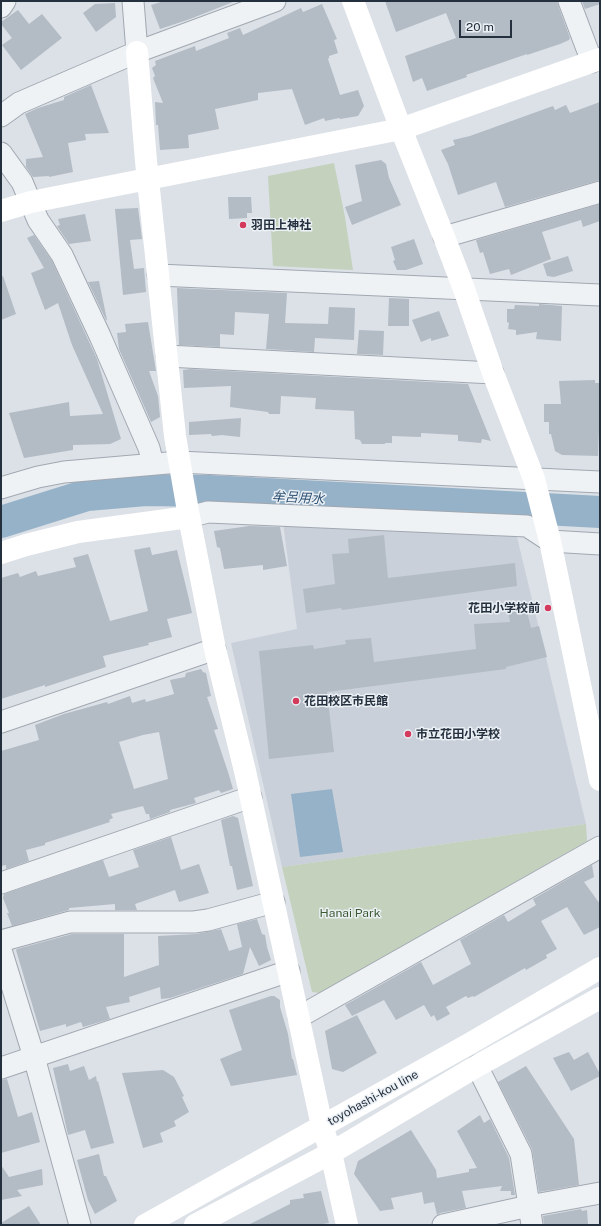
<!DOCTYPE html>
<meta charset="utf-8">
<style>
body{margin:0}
#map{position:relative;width:601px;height:1226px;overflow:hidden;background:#dce1e7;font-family:"Public Sans",sans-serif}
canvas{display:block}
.frame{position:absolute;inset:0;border:2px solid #25303e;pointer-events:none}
.scale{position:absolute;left:459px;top:20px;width:53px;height:18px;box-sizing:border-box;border:2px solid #25303e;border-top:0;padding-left:5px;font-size:12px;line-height:14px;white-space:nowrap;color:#25303e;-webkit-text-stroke:3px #ebf0f5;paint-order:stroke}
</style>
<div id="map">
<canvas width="601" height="1226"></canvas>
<div class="frame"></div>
<div class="scale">20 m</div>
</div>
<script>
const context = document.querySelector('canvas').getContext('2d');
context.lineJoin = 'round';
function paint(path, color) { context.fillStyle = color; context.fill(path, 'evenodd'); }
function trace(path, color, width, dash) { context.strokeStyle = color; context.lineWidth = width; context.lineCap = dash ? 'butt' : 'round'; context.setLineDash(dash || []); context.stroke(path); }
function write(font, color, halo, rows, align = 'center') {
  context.font = font + ' "Public Sans","Noto Sans JP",sans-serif'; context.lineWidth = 3; context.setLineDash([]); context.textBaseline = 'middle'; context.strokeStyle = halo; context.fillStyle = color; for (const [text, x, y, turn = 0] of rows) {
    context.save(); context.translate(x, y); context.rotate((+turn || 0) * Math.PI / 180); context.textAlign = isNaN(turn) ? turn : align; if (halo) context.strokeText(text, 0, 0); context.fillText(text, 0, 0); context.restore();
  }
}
paint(new Path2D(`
 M283,523L516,533L586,824L282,867L231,643L297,629Z`), '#cad0d9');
paint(new Path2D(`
 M334,163L345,217L353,270L273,266L268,176Z
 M586,824L587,841L320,993L312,992L282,867Z`), '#c3d1bd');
paint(new Path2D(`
 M332,789L343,852L300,857L291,794Z`), '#95b2c9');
trace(new Path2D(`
 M1,522L87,495L146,490L209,491L600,512`), '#95b2c9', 32);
paint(new Path2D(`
 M164,1H233V2L190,19L160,29L151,5Z
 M385,1H557L558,5L570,38L569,40L560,44L527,55V54L466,75L467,77L427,91L422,78L413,82L405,56L456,38L446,13L396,32Z
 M582,1H600V4L585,9Z
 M115,3L116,17L96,32L83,13L95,4Z
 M322,4L337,39L334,40L338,53L329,56V58L328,59L340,95L358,90L364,106L358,116L340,119L339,118L325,121L324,118L305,125L292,89L258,93V100L215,109L219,129L188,135L189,148L160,150L158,125H156L155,102L163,103L153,78L155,76L152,68L156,65L155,61L195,46L196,51L229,38L227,33L240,28L243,35L301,8L303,12Z
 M18,10L29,24L42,14L62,38L21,70L2,45L12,38L1,24V22Z
 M91,85L109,133L85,134L86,140L68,143L73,172L49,177V176L33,177L26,167V159L43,157L25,114L38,108L64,100V97Z
 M600,102V180L505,207L496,182L458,195L448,164L441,150L455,145L453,140L470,136L553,106L555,110L566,105L570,113Z
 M381,160L386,164L389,178L401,205L352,225L345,207L362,201L355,165Z
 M228,197H251L252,213H247V218L229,219Z
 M600,204V221L583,227L581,220L542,232L551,259L511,275L509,269L490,274L483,252L480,253L476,240Z
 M138,208L142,239L130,240L134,269L144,268L146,292L123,295L115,209Z
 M85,214L91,241L69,244L57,226L60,225L58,219Z
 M34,235L52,261L97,359L121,439L110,444L73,445V450L24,458L9,413L69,402L70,416L103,414L72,345L58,303L45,310L31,273L44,268L27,238Z
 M414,239L423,264L406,270H397L393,261L395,260L391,247Z
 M568,256L573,271L554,277L547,276L543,264Z
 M3,276L16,314L1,320V277Z
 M99,281L107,320H106L88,282Z
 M177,288L287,293L285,323L328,324L329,307L355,308L354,340L315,338L314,352L266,349L269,314L235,312L234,335L220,334V347L179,345Z
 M389,298L409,299V326H388Z
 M539,304L562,306L561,341L536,339L537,332L516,335V330L508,329L509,323L507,322V309H514L515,305L539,306Z
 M439,311L449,336L431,341V338L421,342L412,320Z
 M148,322L156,371H149L158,396L160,417L151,422L119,349L117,333L126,332L125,324Z
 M359,330L384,331L383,355L357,354Z
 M190,369L468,384L491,441L482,439L481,443L458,441V435L421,433V437L392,436V443H385V444H362L360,440L355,439L354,411L315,409L316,398L281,396L280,414H269L268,412L230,407L231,386L184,388L183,370Z
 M595,380V383H600V431H599L598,456L562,455L555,451L551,434H549V422H544V404H561L559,381Z
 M241,418L240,437L222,435L212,436L211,434L189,435V422Z
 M249,526L280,527L287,566L263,570V565L224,569L220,548L217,547L214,531Z
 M384,535L388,578L515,563L517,586L342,610L341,608L306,613L303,589L335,584L332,554L349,553L348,539Z
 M150,547L152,555L177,550L188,595L192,613L167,619L172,637L148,643L149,645L103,656L106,667L45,687V685L1,699V578L18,573L20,577L36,571L38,576L76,567L73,558L88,554L110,621L148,611L134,550Z
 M526,607L531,628L539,626L547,657L506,667V669L327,692L334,752L269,759L259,651L313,645L314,649L346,644L345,640L371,638L374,662L476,649L474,624L510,622L508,611Z
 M201,669L203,672L206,673L211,696L207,697L218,729L214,730L228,772L233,789L221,793L219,790L194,798L196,803L170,810V812L150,819L149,814H146L143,806L111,814L113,818L109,820L110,822L45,843V845L26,850L29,861L6,869V865L1,866V751L39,740L35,725L64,714L107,702L108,704L130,696L132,703L145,699L146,702L174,694L170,680L185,677L186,673ZM159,732L168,779L134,789L119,742L143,735Z
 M233,816L238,818L253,886L237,890L232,866H230L221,820Z
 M171,837L181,870L199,864L209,893L179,902L175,890L135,904L137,910H115V904L69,908V910L12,926L7,913H9L3,898L4,894L103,860L109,877L139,867L133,850Z
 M592,865L594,877L584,882L600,904V927L584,935L567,907L541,921L557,949L546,955L547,958L526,970L525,968L474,997L473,996L468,998L466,996L446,1007L450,1014L437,1021L434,1015L431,1017L424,1005L396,1020L384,1000L352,1016L345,1005L421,962L433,985L471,964L460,940L504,915L508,922L536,905L533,899Z
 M257,919L262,934L265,935L267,947L271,960L259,966L250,947L243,974L170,998L161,999L160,987L129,997L130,1002L106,1007L110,1019L83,1027L81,1022L66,1027V1024L40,1031L16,950L17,949L72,934H124V977L159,965L158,936L196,934L221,929L229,951L242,947L237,924Z
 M271,996H274L280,1000V1007L288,1034L292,1059H293L297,1075L231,1086L220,1059L242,1050L229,1010Z
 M357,1015L377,1053L343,1072L332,1069L325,1031Z
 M569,1052L574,1060L588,1052L600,1074V1076L571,1091L553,1058Z
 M68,1064L70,1071L84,1066L89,1080L96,1076L97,1082L98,1081L114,1143L91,1149L85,1130L68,1135L53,1068Z
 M526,1066L574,1139L579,1185L539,1192L532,1149L498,1082Z
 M163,1070L174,1077L184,1096L182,1097L189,1112L174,1121L176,1126L160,1133L163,1142L143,1148L122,1073Z
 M7,1079L18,1117L32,1112L40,1142L1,1153V1080Z
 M480,1115L484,1123L490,1119L509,1158L515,1195H511V1191H500L502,1186L462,1191L466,1208L440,1213L437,1215L434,1202L424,1204L422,1192L391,1198L394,1209L380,1211L354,1174L358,1161L411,1130L436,1170L437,1178L469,1172V1169L477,1168L457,1131Z
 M99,1154L104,1176H106L117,1201L95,1214L88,1200L77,1160Z
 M1,1165L9,1177L42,1169L43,1185L17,1190L22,1196L1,1200Z
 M321,1191L329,1223L317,1225H248L290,1204V1200L304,1198L303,1194Z
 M29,1206L41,1225H1V1223Z
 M581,1209L582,1211L587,1210L588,1225H544L543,1216Z`), '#b3bbc4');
const street = new Path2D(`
 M133,1L137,52
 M569,1L592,62
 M1,7L5,1
 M1,116L19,103L137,52L275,1
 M1,153L22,182L38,220L62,255L100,336L149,448L153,464
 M444,237L600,192
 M158,275L600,295
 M167,356L493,373
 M1,488L38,477L64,472L179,462L600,482
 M189,517L208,512L527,526L550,541L600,544
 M1,722L215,649
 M1,883L251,797
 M1,941L70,922H194L208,920L274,902
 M1,950L34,1057L80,1225
 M299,1017L600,847
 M477,1066L521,1154L532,1225
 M1,1068L289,971
 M443,1225L529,1206L600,1193`);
trace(street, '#a1a8b1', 23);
trace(street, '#eff2f5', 21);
trace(new Path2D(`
 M353,1L401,129L444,237L464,289L493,373L534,479L550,541L600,780
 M137,52L146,161L175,436L189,517L215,649L245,771L322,1126L331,1153L347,1225
 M1,211L31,202L401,129L600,59
 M1,553L26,545L78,532L189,517
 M145,1225L469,1044L600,968
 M195,1225L331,1153L477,1066L600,998`), '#fff', 22);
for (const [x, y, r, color] of [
 [243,225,4,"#d33a5b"],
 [548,608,4,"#d33a5b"],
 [296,701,4,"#d33a5b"],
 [408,734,4,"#d33a5b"]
]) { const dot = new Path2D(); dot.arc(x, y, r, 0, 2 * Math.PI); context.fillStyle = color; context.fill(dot); trace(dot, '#ebf0f5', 1.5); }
write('bold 12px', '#25303e', '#ebf0f5', [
 ["羽田上神社",251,225],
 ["花田小学校前",540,608,"right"],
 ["花田校区市民館",304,701],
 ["市立花田小学校",416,734]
], 'left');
write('12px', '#3c5a32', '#ebf0f5', [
 ["Hanai Park",350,913]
]);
write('12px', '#25303e', '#ebf0f5', [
 ["toyohashi-kou line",373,1098,-29]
]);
write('italic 13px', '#2e5173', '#ebf0f5', [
 ["牟呂用水",298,498,3]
]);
</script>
